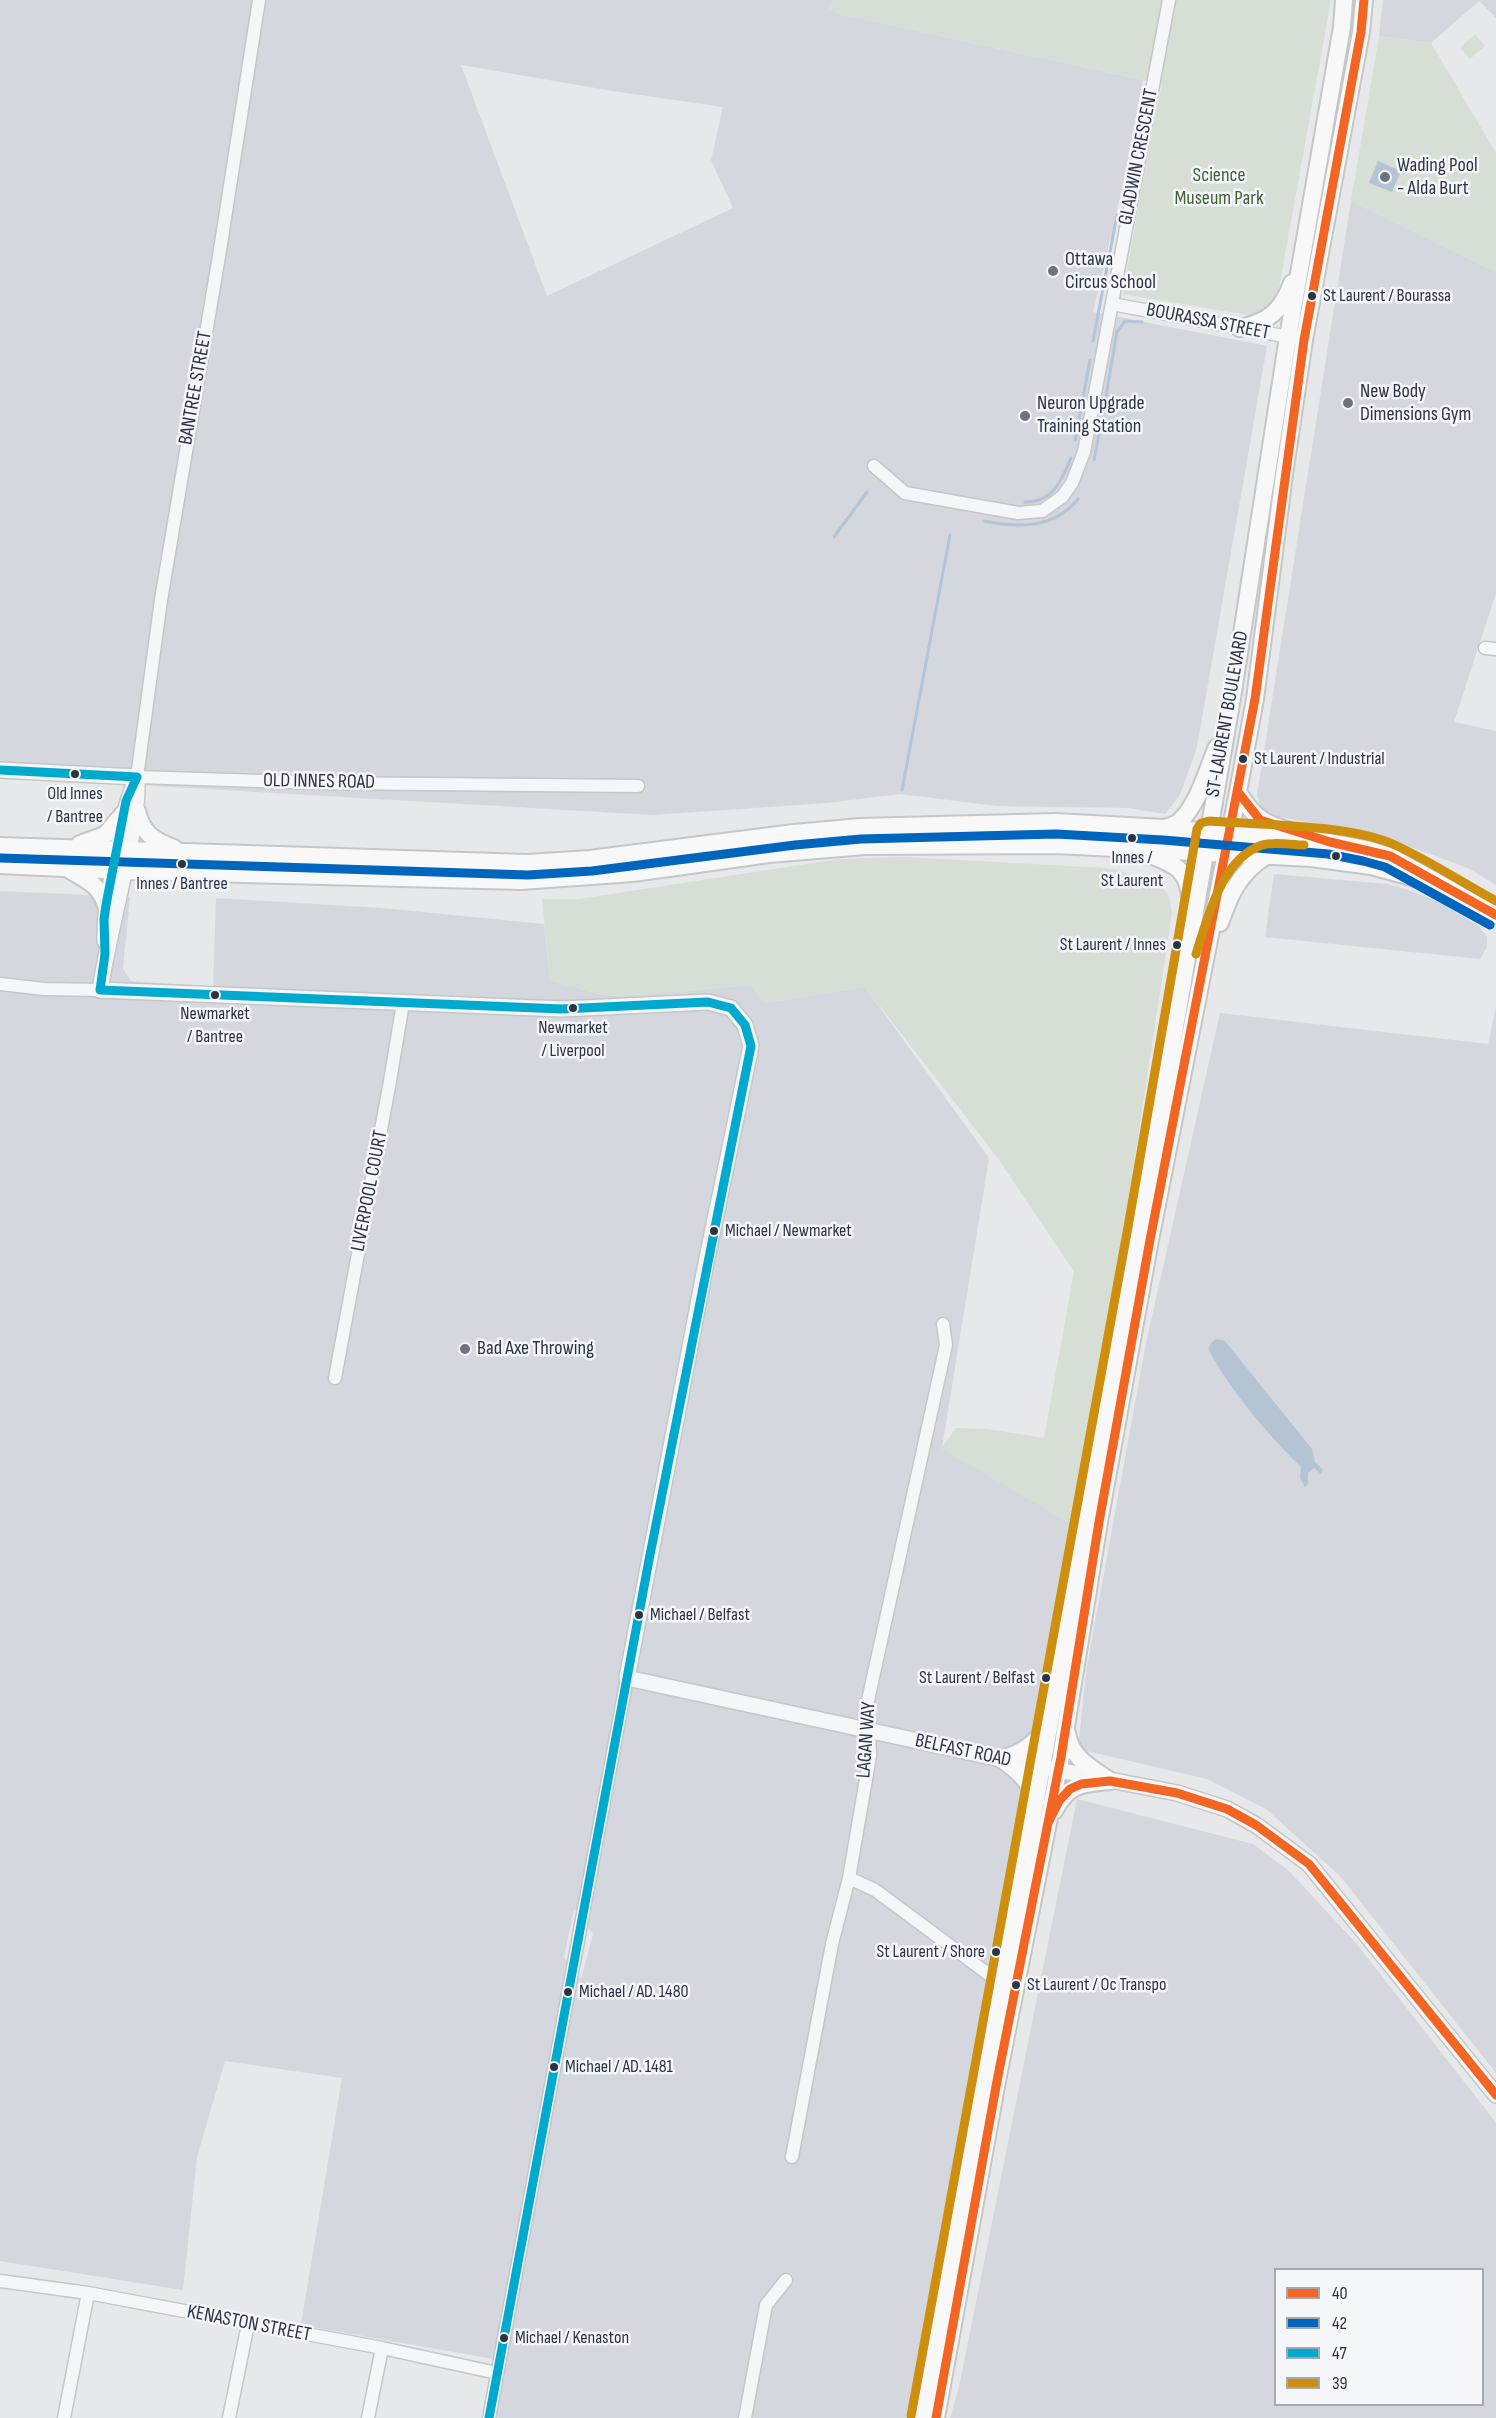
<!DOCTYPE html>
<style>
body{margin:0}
#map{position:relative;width:1496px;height:2418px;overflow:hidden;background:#e6e8ea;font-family:"Sofia Sans Condensed",sans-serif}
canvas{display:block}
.legend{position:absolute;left:1274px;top:2268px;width:210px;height:138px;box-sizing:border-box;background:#f4f6f9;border:2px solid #a4a8b1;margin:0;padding:8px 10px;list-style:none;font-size:18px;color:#2b3445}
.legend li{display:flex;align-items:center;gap:12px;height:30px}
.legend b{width:30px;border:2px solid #a4a8b1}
</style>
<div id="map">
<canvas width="1496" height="2418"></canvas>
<ul class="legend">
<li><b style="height:8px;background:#f26522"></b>40</li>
<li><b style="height:8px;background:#0065bd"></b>42</li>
<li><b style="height:8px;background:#00a9ce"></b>47</li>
<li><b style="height:8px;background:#ce8f0e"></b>39</li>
</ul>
</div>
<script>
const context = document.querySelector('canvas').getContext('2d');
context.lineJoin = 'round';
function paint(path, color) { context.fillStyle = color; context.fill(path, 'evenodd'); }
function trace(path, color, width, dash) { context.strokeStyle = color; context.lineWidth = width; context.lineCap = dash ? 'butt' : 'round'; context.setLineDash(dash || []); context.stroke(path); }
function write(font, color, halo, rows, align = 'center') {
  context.font = font + ' "Sofia Sans Condensed",sans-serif'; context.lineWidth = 5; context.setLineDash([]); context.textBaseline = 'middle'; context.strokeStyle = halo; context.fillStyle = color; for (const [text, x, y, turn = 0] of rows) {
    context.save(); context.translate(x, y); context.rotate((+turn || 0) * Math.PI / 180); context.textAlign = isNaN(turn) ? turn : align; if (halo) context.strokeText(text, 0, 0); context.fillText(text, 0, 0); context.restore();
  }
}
paint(new Path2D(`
 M0,0H832L829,9L839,14L1143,80L1123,185L1093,312L1267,346L1197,747L1180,795L1165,814L1129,808L997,806L900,794L827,803L652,815L0,777ZM461,65L613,91L723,107L711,160L733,208L547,296Z
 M1383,0H1496V18L1479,1L1431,43L1379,36Z
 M1351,201L1496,272V593L1454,722L1496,731V885L1468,868L1381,836L1275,816L1261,808L1257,795Z
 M1274,874L1388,884L1411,891L1439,902L1479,926L1487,937V947L1480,959L1265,937Z
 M0,891L130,897L123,969L131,981L213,987L216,898L382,908L544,924L550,980L606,996L653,994L750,985L765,1003L865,987L989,1158L942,1448L1072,1524L994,1967L923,2350L908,2418H494L505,2361L301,2325L342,2078L225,2061L197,2157L183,2290L0,2261ZM574,1909L593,1934L581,1979L564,1958Z
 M1496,1007V2073L1340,1876L1266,1809L1207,1779L1078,1749L1087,1666L1146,1343L1220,1013L1488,1044Z
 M1077,1799L1253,1844L1288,1870L1356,1943L1494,2120L1496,2124V2418H950L959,2387ZM1276,2270H1482V2404H1276Z`), '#d4d7dd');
paint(new Path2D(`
 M832,0H1331L1277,299L1269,310L1253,316L1123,294L1145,168L1162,84L839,14L829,9Z
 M1475,34L1485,46L1470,59L1460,48Z
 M1379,36L1431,43L1496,153V272L1351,201Z
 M904,857L1106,868L1157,880L1169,896L1172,913L1114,1294L1072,1524L941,1449L956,1428L987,1429L1044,1438L1074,1272L997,1157L865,987L765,1003L750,985L653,994L606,996L550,980L542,899H579L839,859Z`), '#d6ded6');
paint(new Path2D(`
 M1378,161L1401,171L1392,192L1369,183Z
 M1216,1339L1225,1341L1312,1449L1315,1462L1323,1470L1321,1474L1314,1468L1308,1473V1484L1305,1487L1300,1478L1301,1467C1270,1437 1227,1387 1208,1348L1212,1342Z`), '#b4c4d5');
trace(new Path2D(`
 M1093,341L1117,215
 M1105,402L1117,332L1125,321L1142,322
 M1075,440L1090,360
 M1094,460L1102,419
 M1025,502C1052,503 1062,480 1071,458
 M984,521C1019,528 1054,529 1078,499
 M834,537L867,492
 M902,790L950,535`), '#b4c4d5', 3);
const minor = new Path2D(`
 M259,0L220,250L161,600L137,777L323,783L638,786
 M1112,304L1294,338
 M874,466L905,493L1018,513L1042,511L1062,497L1072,483L1084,452L1169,0
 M1485,648L1496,649
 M0,984L44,989L100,990
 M335,1378L390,1081L403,1003
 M849,1878L875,1890L1003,1985
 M792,2157L832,1944L849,1878L870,1756L869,1732L865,1714L946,1345L943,1324
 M0,2281L88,2293L382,2348L497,2373
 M64,2418L88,2293
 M229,2418L248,2324
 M368,2418L382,2348
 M489,2418L627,1678
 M745,2418L766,2305L786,2280`);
const tertiary = new Path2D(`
 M0,770L137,777
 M137,777C138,810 131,840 124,873C116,912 106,951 100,990L562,1009L708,1002L731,1008L745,1025L751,1046L706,1263L627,1678L1001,1759L1177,1793L1227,1809L1256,1825L1309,1864L1496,2095
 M105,941C104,910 111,882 117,852C122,827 125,804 136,780`);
const secondary = new Path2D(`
 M1240,328C1268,322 1282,311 1292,283
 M1238,792C1257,823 1267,824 1300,834
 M137,811C142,833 154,841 174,848
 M1164,828C1170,826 1177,825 1181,820C1199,802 1207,770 1217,747
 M80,844L105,835L124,813
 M0,846L527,863L590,859L794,833L860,827L1056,822L1164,828L1330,842L1366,849L1390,856L1496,915
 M1148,854C1178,866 1188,869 1191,903
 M0,865L125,871L521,881L633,873L769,854L865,846L1056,845L1311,858L1371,866L1419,879
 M68,869C85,879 100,885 106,905
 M1220,923C1230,894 1239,873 1266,856
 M1067,1733C1071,1758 1090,1767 1110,1781
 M1001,1759C1023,1753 1035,1743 1048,1726
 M1001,1759C1019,1771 1029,1781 1036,1801
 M1054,1811C1069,1783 1082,1784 1110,1781
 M923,2418L1140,1229L1232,698L1288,337L1342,27L1344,0
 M936,2418L997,2081L1061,1757L1099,1522L1150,1240L1238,792L1255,699L1284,475L1304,340L1361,32L1364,0`);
trace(minor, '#c4c6c8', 15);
trace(tertiary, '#c4c6c8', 18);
trace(secondary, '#c4c6c8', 20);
trace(minor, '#f5f6f7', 12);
trace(tertiary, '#f5f6f7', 15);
trace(secondary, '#f8f8f8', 16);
trace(new Path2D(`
 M1238,792L1260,820L1330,842L1390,856L1496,915
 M1048,1823L1059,1801L1070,1789L1081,1784L1110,1781L1177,1793L1227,1809L1256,1825L1309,1864L1496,2095
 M936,2418L997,2081L1061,1757L1099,1522L1150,1240L1255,699L1304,340L1361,32L1364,0`), '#f26522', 9);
trace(new Path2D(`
 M0,858L528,875L592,871L795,845L861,839L1056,834L1163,840L1328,854L1363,861L1385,867L1490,925`), '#0065bd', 9);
trace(new Path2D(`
 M0,770L137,777
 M100,990L562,1009L708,1002L731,1008
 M100,990L105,954L104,919L106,905L126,801L137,777
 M489,2418L649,1560L751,1046L745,1025L731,1008`), '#00a9ce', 9);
trace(new Path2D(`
 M1196,954C1208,918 1221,859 1262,845C1275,841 1291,845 1304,845
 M911,2416L1128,1227L1197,829L1201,823L1209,821C1262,825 1347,824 1395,845C1430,861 1463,883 1496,901`), '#ce8f0e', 9);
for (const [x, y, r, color] of [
 [1385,177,6,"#6c737f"],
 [1053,271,6,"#6c737f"],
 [1312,296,5,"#2b3445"],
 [1348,403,6,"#6c737f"],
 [1025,416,6,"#6c737f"],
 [1243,759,5,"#2b3445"],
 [75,774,5,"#2b3445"],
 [1132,838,5,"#2b3445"],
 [1336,856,5,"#2b3445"],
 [182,864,5,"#2b3445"],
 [1177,945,5,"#2b3445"],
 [215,995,5,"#2b3445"],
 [573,1008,5,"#2b3445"],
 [714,1231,5,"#2b3445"],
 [465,1349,6,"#6c737f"],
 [639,1615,5,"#2b3445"],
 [1046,1678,5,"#2b3445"],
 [996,1952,5,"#2b3445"],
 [1016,1985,5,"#2b3445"],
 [568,1992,5,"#2b3445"],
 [554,2067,5,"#2b3445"],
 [504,2338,5,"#2b3445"]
]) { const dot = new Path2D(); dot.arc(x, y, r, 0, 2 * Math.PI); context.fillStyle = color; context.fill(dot); trace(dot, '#f4f6f9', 2); }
write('18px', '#2b3445', '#f4f6f9', [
 ["St Laurent / Bourassa",1323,296],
 ["St Laurent / Industrial",1254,759],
 ["Old Innes",75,794,"center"],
 ["/ Bantree",75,817,"center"],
 ["Innes /",1132,858,"center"],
 ["St Laurent",1132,881,"center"],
 ["Innes / Bantree",182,884,"center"],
 ["St Laurent / Innes",1166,945,"right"],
 ["Newmarket",215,1014,"center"],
 ["/ Bantree",215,1037,"center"],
 ["Newmarket",573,1028,"center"],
 ["/ Liverpool",573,1051,"center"],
 ["Michael / Newmarket",725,1231],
 ["Michael / Belfast",650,1615],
 ["St Laurent / Belfast",1035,1678,"right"],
 ["St Laurent / Shore",985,1952,"right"],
 ["St Laurent / Oc Transpo",1027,1985],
 ["Michael / AD. 1480",579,1992],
 ["Michael / AD. 1481",565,2067],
 ["Michael / Kenaston",515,2338]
], 'left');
write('20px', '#2b3445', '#f4f6f9', [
 ["GLADWIN CRESCENT",1139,157,-79],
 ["BOURASSA STREET",1208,322,11],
 ["BANTREE STREET",196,388,-80],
 ["ST-LAURENT BOULEVARD",1228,714,-80],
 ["OLD INNES ROAD",319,782,1],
 ["LIVERPOOL COURT",370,1191,-79],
 ["LAGAN WAY",867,1740,-86],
 ["BELFAST ROAD",963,1751,12],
 ["KENASTON STREET",249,2324,11]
]);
write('20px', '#2b3445', '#f4f6f9', [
 ["Wading Pool",1397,166],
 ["- Alda Burt",1397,189],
 ["Ottawa",1065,260],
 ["Circus School",1065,283],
 ["New Body",1360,392],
 ["Dimensions Gym",1360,415],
 ["Neuron Upgrade",1037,404],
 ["Training Station",1037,427],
 ["Bad Axe Throwing",477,1349]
], 'left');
write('20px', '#3f6138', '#f4f6f9', [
 ["Science",1219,176],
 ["Museum Park",1219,199]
]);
</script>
